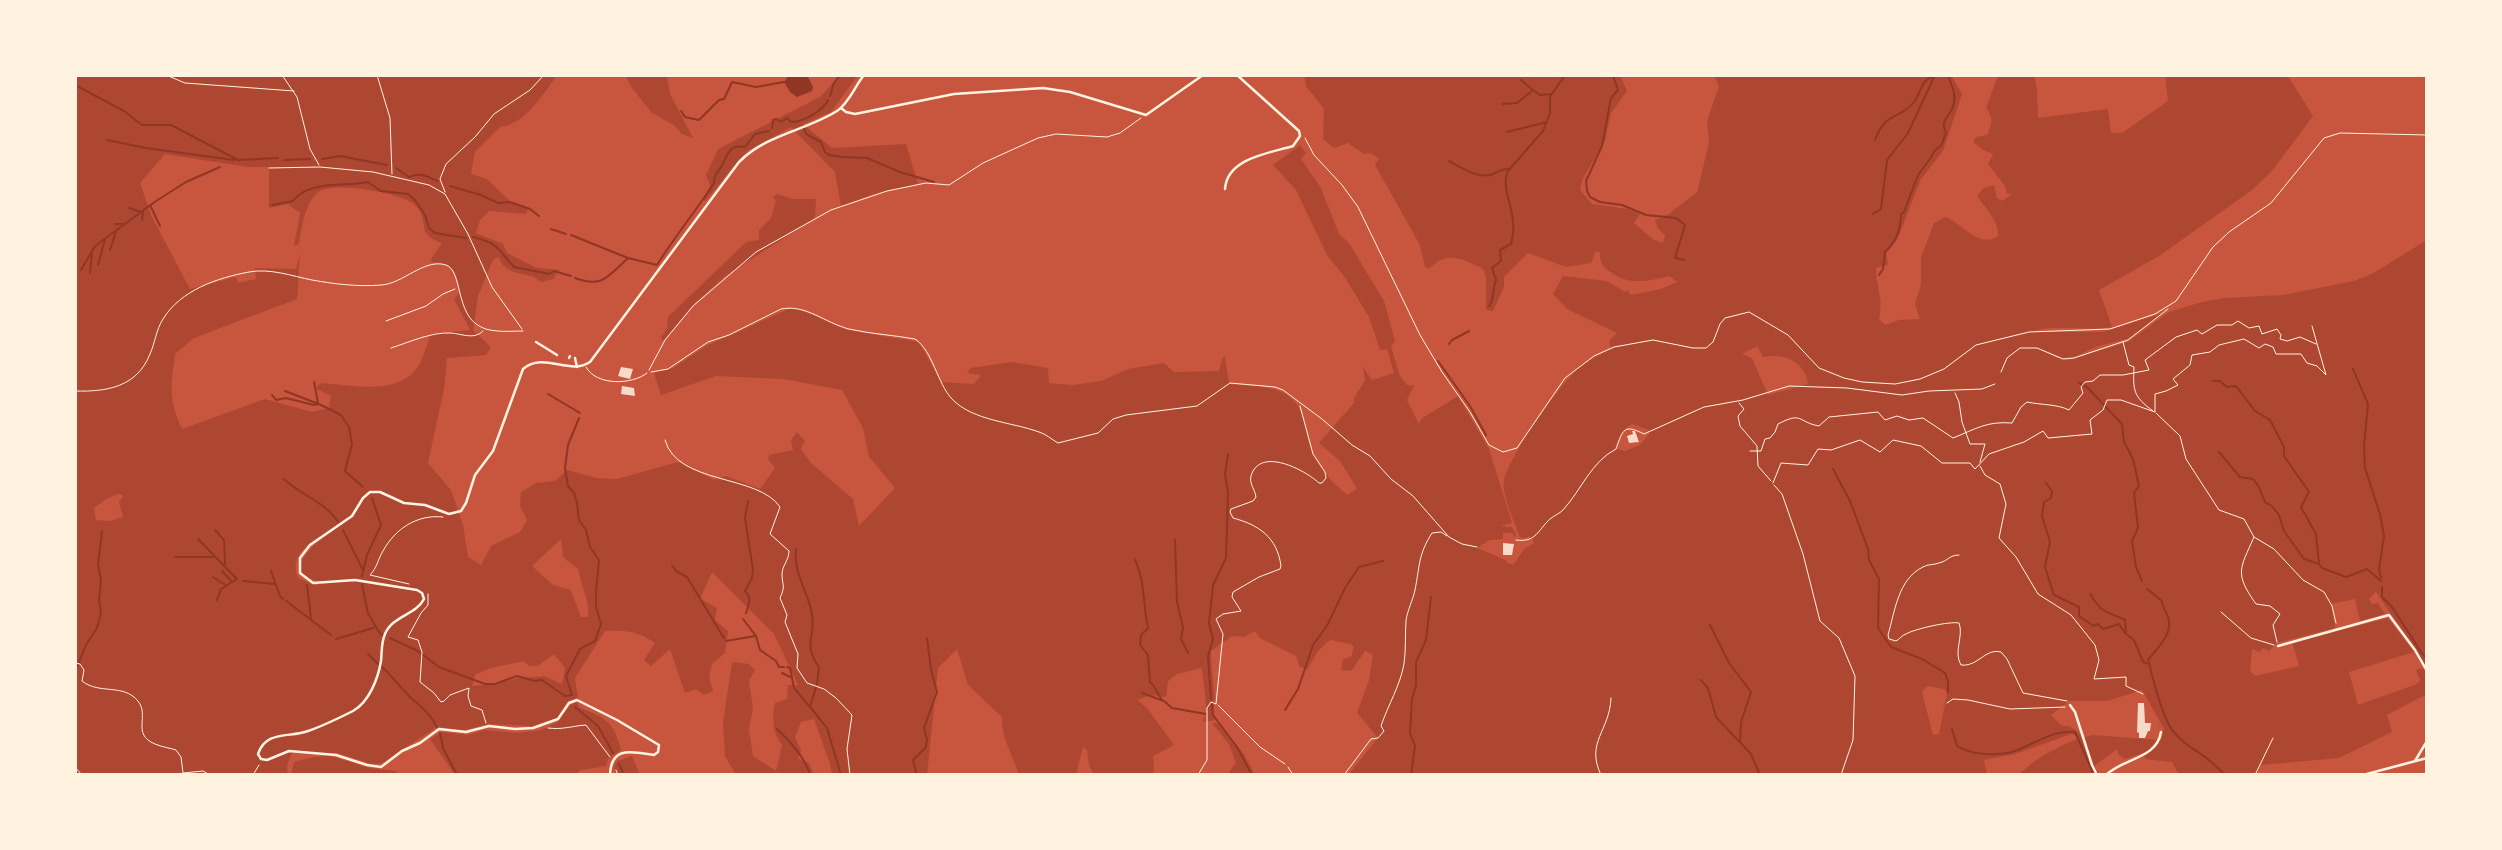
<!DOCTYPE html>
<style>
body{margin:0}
#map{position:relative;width:2502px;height:850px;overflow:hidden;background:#c8553d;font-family:"Nunito Sans",sans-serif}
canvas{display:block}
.frame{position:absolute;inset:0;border:77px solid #fff3e0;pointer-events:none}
</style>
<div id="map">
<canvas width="2502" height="850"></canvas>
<div class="frame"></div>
</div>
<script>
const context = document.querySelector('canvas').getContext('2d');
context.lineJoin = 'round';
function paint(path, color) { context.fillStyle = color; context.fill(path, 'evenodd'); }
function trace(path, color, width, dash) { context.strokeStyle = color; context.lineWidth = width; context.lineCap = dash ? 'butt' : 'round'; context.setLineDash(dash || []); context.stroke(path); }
paint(new Path2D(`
 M75,75H557C544,94 524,125 500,127L475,152L471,174L487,179L511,202L528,208L526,214L489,211L480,220L476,233L503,244L507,253L537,268L559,270L553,279L541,282C527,269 509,280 498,257L493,260L478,296L473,330L491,347L486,355L447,358L444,389L428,463L451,490L463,525L468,557L481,565L491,546L520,532L527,520L520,506L521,492L536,483L555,481L567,470L596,478L617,479L678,462L714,480L726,476L760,489L775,468L768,459L769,455L793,450L791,440L797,432L805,441L801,449L811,463L853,499L859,526L895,488L869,457L863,428L842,390L784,379L716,376L661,395L654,373L673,368L706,346L791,308L801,310L847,330L919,342L941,382L974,384L981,375L967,373L971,368L1012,362L1048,368L1049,383L1073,385L1101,381L1128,369L1164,363L1174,372L1219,371L1222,359L1225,356L1229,384C1246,386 1272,385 1287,395C1305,407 1304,430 1311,448C1317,467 1332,482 1347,495L1357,489L1340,461L1319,443L1354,403V398L1365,380L1363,367L1372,380L1394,373L1387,349L1380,350L1369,317L1344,276L1327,255L1296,190L1273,165L1300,145L1306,153L1301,159L1321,188L1339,234L1349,243L1384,301L1395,341L1391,346L1400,376L1407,385L1414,386L1407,400L1419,424L1421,419L1458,396L1489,449L1512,523L1500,526L1512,527L1516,534L1514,538L1513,533H1503V539L1489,540L1477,548L1506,560L1507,563L1514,564L1524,549L1534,543L1533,539H1528L1531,536L1523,538L1520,537C1515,524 1501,493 1504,480C1509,457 1560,383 1579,368C1589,360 1600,354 1611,349L1609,341L1617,333L1567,309L1553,294L1563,276L1607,281L1625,292L1627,290L1631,295L1661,289L1677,282L1670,276C1648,281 1629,286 1610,272C1603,267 1599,262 1600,253L1596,251L1591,263L1566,267L1528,253L1504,277V287L1493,311L1486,310V277L1483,269C1463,259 1447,250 1429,269L1425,267L1420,245L1375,165L1379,158L1370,153L1364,154L1348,143L1334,148L1323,139L1324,109L1306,86L1304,75H1620L1627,91L1611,113L1605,141L1583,178L1580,190L1592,204L1627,209L1640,214L1634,223L1654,240L1663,243L1665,235L1658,229L1655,220L1669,214L1697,192L1709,143L1707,121L1719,86L1714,75H1951L1962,94L1943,151L1921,179L1897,240L1886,253L1888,265L1876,268C1876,288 1884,298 1879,319L1885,325L1899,320L1920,319L1915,304L1921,285V258L1934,223L1945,217C1963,223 1978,249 1998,236C1999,221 1985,208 1977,196L1984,188L1994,185L1997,198L2002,201L2012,194H2007L2005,186L1988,164L1993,154L1983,150L1973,142L1976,137L1987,135C1992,124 1994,118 1986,108L1998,75H2034L2037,89L2038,118L2108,109L2111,133H2122L2168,101L2165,75H2287L2313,116L2272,171L2252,190L2159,256L2099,290L2112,327C2090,332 2050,323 2033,332H2102L2163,313L2127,339L2098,346L2074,357L2063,358L2037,348L2057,358L2069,360L2128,342L2169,312L2202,302L2224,298L2283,295L2354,281L2372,274L2427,240V667L2376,592L2369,599L2372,604L2378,603L2385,614L2360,621L2355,599L2331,604L2335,628L2276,643L2269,651L2263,648L2260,652L2252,649L2250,671L2255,676L2299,666L2292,642L2388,618L2414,652L2349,672L2358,705L2417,684L2420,680L2416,670L2422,668L2427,674V694L2387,715L2392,732L2339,758L2261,765L2256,775H2179L2172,762L2146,759L2143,753L2125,759L2119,755L2117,749L2094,766L2100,775H2018C2035,759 2054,748 2077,739L2075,735L2071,734L2015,754L1984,760L1987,775H1348L1378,738L1357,713L1369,680L1373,655L1365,651L1351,671L1341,670L1343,659L1351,657L1354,647L1350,644L1330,640L1318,651L1307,670L1299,666L1296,656L1260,638L1255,631L1244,637L1232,636L1211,651C1211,665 1213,678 1214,692C1216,704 1211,706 1216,720L1202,722L1207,713L1202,668L1177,674L1168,681L1166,697L1151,695L1137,700L1147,708L1174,745L1153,756L1154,772L1150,775H1094L1089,765L1087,750L1083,747L1076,775H1019C1013,755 1001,738 1002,717L968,685L957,649L938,668L927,775H832L830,764L814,719L801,722L795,737L801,751L798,759L809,763L814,775H736L725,756L723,723L732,662L749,664L755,670L749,681L753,708L749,729L753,756L776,771L782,745C772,733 772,717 775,703L787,699L788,685H798L774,634L712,572L700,599L717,608L715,620L728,631L725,653L712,664L709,677L713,691L704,695L696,689L685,693L670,649L651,666L644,660L655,643C638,631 626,630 605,631L575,678L578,698L568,701L557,718L534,726L489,724L464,730L437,727L382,763L372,764L337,753H292L287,765L288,775H75ZM165,154L248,167H269V208L288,204L300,213L294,246L299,244C302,227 304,206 317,193C330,180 404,193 416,206C431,223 414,234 442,243L431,259L432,262C454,262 457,273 460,292L454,299L470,330L431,334C427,344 424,356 419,365C399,397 352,385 321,383L315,388L331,396L329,408L312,412L265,399L182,429C168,398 171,387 175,354L194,338L297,299L300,254L296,269L255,268L256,279L238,283L236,277L190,289L151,215L140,183ZM1757,346L1763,357C1784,353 1805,361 1808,384L1768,395L1752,358L1742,354ZM1632,424L1649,430L1650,433L1640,445L1625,451L1615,448C1620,437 1620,431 1632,424ZM118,494L122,495L123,497L119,502L123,517L110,521L96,520L94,508L106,499ZM320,536L322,539C305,551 285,576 319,581L318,586L298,578C290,559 304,546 320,536ZM561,539L563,557L578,569C581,587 590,600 588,617H581L571,590L553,585L532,566ZM554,654L565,668L562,684L544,676C535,678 525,676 516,679C502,682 487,685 472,686L475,675L491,668L524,661L529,666H538ZM1927,686L1945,689L1947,694L1939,734L1933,735L1922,692ZM2142,690L2164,729L2161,740L2092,735L2082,738C2078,730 2070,725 2062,726L2051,715L2069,701H2107Z
 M625,75H667L670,94L693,138L682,134L674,125L652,113L632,88Z
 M840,75H858L831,112L803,124L832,148L906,144L918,184L874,194L841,206L835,172L791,127L746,152L705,201L703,199L710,186L706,175L718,149L820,97Z
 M777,194L792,199H816L815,218L725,276L693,305L663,341L661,337L667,329L668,317L746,242L759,240V230L771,218L776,201L773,197Z
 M577,702L579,707C604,718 614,720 621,750L608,759L606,766L581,770L575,775H455L430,739L442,732L468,735L484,730L518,733L541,730L558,722L570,705Z
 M1217,723L1244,754L1255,775H1227L1236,763L1229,744L1212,723Z
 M330,756L370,768L396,771L398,775H291L294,762L313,757Z
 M632,756L640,775H617L614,768L617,761Z`), '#ae4732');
paint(new Path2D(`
 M789,75H807L813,87L812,91L797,97L790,92L784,82Z`), '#8f3625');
trace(new Path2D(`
 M1613,75L1618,90L1611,98L1602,146L1586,181L1587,191L1590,197L1600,202L1622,205L1646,215L1676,218L1685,225L1675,258L1684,260
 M1521,80L1533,90
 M75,85L124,111L142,125H171L238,160L278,158
 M830,96L834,83L840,75
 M1503,104L1517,103L1533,90L1540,95L1551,94
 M681,111L685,117L699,120L719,100L724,99L732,82L756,87L784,82
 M772,128L773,120L776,119L781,122L787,118L791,122C803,122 823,111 828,100
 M804,128L806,134L821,142L825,152L829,155L842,157L867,158L900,172L934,182
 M1507,132L1547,122
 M107,140L146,148L234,160
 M1875,140C1885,111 1900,120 1914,102C1922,92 1920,80 1933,77
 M322,159L340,156L387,165
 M284,160L310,159
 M1449,161C1461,167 1479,180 1493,174C1500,171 1500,169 1509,169
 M396,168L409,177C421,172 426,176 437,181
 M450,186L481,195L498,203L510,202L530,209L539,216
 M150,205L160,226
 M272,205L293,201C309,180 345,187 368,182L381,191L408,194L415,200L425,215L429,228L435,233L466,238
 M129,208L141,212
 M1873,214L1881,209L1887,160L1908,133L1935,75
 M142,220L143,211
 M115,224H124
 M551,229L566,234
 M571,235L628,258
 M473,237C499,243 498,250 514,267L549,274L554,271L571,276
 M110,250L116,231
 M98,265L105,239
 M81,270L95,246L156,201L186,182L220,167
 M90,273L92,253
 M1879,275L1883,269L1885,252C1896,242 1901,229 1901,214L1904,212L1918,175L1930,159L1935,150L1941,146L1946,133C1939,119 1952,115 1954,103C1956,93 1951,84 1948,75
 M575,278C603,288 607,277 628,258L657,265C675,236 696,211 714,183C714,175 717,173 721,167C728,155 728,144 745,147L755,134L769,131
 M1489,306C1495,299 1492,289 1496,280L1492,268L1501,261L1500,250L1511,244C1513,236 1514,228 1513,221C1512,204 1501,187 1508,171L1543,131L1550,113V97L1565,75
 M1449,344L1452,340L1469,331
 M1438,361L1470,406L1486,435
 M2353,369L2368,404L2364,446L2365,468L2380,514L2384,536L2379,569L2381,578
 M2213,381H2220L2227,387L2236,386L2255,411L2270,420L2284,447V456L2309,492L2301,507L2316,534L2319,564L2322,568L2346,577L2367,569L2381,581
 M314,382L318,403
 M2079,383L2087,387L2122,424L2124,442L2133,459L2139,486L2134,493L2138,528L2132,541L2136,567L2142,581
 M285,391L316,403
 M548,394L580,413
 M272,395L276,400L286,398L314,405L319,404L341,415L349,427L352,444L345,471L363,487
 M2219,452L2240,477L2253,479L2259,487L2265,502L2272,506L2279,515L2284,531L2304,559L2319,564
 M1833,469L1850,501L1868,549L1869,560L1879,579L1878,628L1891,647L1922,659L1945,673L1948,681V692
 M284,479C300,495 326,502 338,522
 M2046,483L2052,491L2051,498L2044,502L2042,516L2050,542L2045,567L2054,595L2079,607V616L2094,626L2098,624L2103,629L2119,624L2125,633L2134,640L2143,662L2149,664
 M215,530L224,540L225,564
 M343,530L363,570
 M198,539L237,579L221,589L217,600
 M1175,540L1177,602L1183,627L1181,639L1188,653
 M796,549C793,573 808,591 812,614C816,637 802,643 819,667L817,684
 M175,557H213
 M1135,560C1145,580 1143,605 1148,628L1141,635L1140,645L1148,655L1150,682L1153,685L1162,700
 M672,565L676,571L687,577L724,638
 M222,571L232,582
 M271,571L280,596L283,599
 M362,576L367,555L381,525L372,498
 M213,577L227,586
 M243,581L275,584
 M362,584L368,614C373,618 374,628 382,635
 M307,585L311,618
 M2382,587V597L2392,607L2423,655L2427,657
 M2147,589L2162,601C2162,608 2168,613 2169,621C2171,637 2156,649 2148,660C2154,681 2158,703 2168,723C2176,739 2191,747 2205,757C2212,762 2218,769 2226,775
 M2090,594C2103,615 2106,610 2125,620L2126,632
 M286,601L331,635
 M746,613C749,604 752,598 745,591L752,578L753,570L745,518L748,501
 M743,619L756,636L760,650L776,661L779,667H784
 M1710,625L1729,663L1751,692L1741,722L1740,742
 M390,638L418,651L439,667L485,684H495L517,676L535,681L542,680L565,696L572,695L566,676L580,649L595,641L601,624L596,607V592L599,560L590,547L586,530L579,520L577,503L574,493L568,486L565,468L568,445L579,418
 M336,639L373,628
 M726,641L755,636
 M368,654L378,664
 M79,662L86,645L97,628L101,613L99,600L101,580L98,565L102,531
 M382,667C393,677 400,687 410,697C421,707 430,713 437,727
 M787,667L790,668L794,688L809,706
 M75,669L78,665
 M782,673L790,677
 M1701,680L1708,688L1716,717L1751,754L1760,775
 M816,687L810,707L827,728L841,775
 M1142,693L1164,701L1172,708L1206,714
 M1211,699L1208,656L1213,639L1209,623L1213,585L1226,558L1228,492L1225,475L1228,454
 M1212,704L1213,715L1237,747L1252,775
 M575,707L598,726L613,753
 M1285,710L1298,689L1313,645L1328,624L1345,588L1359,567L1383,561
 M777,729C789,740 806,759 810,775
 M1952,729L1957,746C1971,755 1996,756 2012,752C2031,746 2053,729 2075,732L2094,775
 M440,733L443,748L457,775
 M619,764L624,775
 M917,775L913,760L926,747L927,740L924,728L937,692L931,670L927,638
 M1411,775L1415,746L1410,733L1412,699L1416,685V662L1426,640L1431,597`), '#8f3625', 2);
paint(new Path2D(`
 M621,367L633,369L630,379L618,376Z
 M622,386L634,388L635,396L621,394Z
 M1632,431H1635L1639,442L1629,443L1627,436L1633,434Z
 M1503,543L1514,544L1512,555H1503Z
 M2138,703H2144L2145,723H2151L2150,731H2148L2145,738H2139V733L2137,732Z`), '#f7dbc8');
trace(new Path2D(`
 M166,75L185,83L294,91
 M282,75L297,97L310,149L319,165
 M377,75L390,118L392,174
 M1305,138L1314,155L1342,185L1358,207L1420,335L1442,372L1470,412L1489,445L1503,452L1517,448L1565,378L1594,356L1614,347L1653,340L1693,348H1706L1713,342L1720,324L1725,318L1749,312L1788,335L1819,368L1844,378L1862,382L1895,384L1920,379L1944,369L1976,345L2029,332L2110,329L2155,314L2176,301L2213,247L2229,232L2271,203L2324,138L2340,133L2427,135
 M75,142L76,141
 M269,168L320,167L373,172L429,185L445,194L468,234L492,287L522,329
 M445,192L440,179L446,164L475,137L494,114L530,90L544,75
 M386,321L426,306L443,294L455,289
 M2123,342L2129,365L2134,367C2133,391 2133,396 2153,411
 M391,348C410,342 431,332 451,333C463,334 474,340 483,331
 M649,370L665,340L693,306L756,252L831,210L887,191L926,183L949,185L983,163L1038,138L1056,134L1107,137L1120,133L1141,118
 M651,372L668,369L708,342L729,335L781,309C806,304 825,323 849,329C871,334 893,335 915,339C933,351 937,383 952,399C973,421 1012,422 1039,432C1046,434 1051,439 1058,443L1098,433L1113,419L1126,415L1197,406L1230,383L1275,387L1283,390L1322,419L1352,445L1370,456L1391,479L1413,496L1449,537L1462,544L1477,547
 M2001,372L2007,358L2020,348H2037L2063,359L2074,358L2128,340L2168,309
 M75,391C107,392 137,387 150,354C155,343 156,330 163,319C181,290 217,278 249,272C270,268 292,276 312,280C334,284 359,287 381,285C403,284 424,258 446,265C463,271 455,315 481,327C492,333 511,331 523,331
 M1955,393L1959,402L1962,422L1970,444H1985L1980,462
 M1739,403L1744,409L1738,416L1740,426L1757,446L1758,466L1771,481
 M2156,413L2180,436L2186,459L2219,510L2244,519L2254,537C2240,569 2234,573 2256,604L2270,606L2280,614L2273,625L2277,642
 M665,440C677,485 758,474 780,507L770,534L789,551C789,560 782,566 782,574C782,586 786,585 780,598L787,615L785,622L798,654L797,668L807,683L824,689L836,698L852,715L847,749L850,775
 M1750,451H1761L1765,439L1770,438L1775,432L1778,424C1803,411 1797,422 1819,426L1829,417L1878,412L1885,420L1897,416L1909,420L1923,418L1953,438C1976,429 1986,421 2012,423L2021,407L2027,402C2041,405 2057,404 2069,410L2083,393L2081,387L2085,382L2093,381L2100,375H2123L2149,370L2145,360L2176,337L2197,330L2202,334L2217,325H2232L2238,321L2249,328L2259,326L2262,334L2277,329L2281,335L2280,339L2287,341L2300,337L2316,344
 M1980,466L1985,475L2000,484L2006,504L1999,538L2016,557L2038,594L2071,615L2095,645L2099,660L2094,679L2126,677V686L2143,694
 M1773,483L1781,463L1808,465L1818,449L1831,450L1860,440L1880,452L1893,440L1921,446L1942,463H1970L1975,469L1989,454L2024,442L2043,431L2048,438L2092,434L2090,420L2103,410L2107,400H2121L2155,412V394L2166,391L2178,385L2173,379L2190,365L2192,355L2210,352L2219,345L2244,339L2259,348L2265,344L2273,347L2276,354H2301L2307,363L2317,366L2326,375L2312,326
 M1774,485L1782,494L1803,554L1820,621L1839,638L1855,676L1853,740L1841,775
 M2254,537L2274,549L2303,580L2324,592L2332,606L2336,623
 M1516,540C1536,543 1538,530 1550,519C1555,515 1559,514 1563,510C1582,489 1591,462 1616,449C1623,429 1624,424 1644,434L1704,407L1743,400L1789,386L1847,388L1902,395L1929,391L1982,389L1995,384
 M1959,555C1949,555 1948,561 1939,563C1934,565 1928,564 1923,567C1898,579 1895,611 1888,635L1889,639L1896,641C1900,639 1902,635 1906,634C1914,629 1950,621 1959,623C1964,636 1953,652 1961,665C1978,667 1985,648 2001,652L2007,659L2023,693L2067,701
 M409,584L370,575C377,568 378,559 383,551C395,529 417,514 443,517
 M428,594V605L421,613L408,637L418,640L422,652L420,682L434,693L441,702L444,701L450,695L469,688L468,696L471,706L482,710L486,723
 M2221,612L2251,638L2274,645
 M75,663L80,664L84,670L82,681C100,695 123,683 138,701C150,716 131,734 155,744C162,747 170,748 176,750L181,757L183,773L203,771L210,775
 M1947,703L1953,699L1968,700L2010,709L2065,707
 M1218,705L1260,747L1285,764
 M548,728C562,730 572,726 586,725L610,757
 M75,767L82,775
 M616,770L618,775
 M253,775L259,765
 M1198,775L1207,760V708L1211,702L1216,704L1223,634L1216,619L1223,614L1241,611L1232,597L1233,592L1259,577L1280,569L1281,566C1277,537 1259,525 1233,518L1230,512L1231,509L1253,501L1256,497C1255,489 1249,484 1251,476C1260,446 1305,470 1319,483H1322L1326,478L1325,472L1313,454L1300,406
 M1344,775L1371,739L1378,738L1384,731L1381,726C1388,705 1400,686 1404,664C1406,650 1405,636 1406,621C1407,611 1413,600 1415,590C1420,565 1418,555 1432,533L1441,532L1447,536
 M1601,775C1585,742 1610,731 1611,698
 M2255,775L2273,738`), '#fff3e0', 1);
trace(new Path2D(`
 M586,367C596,386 632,385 647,373
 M1288,767L1293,775`), '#fff3e0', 1);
trace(new Path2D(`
 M841,108L846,112L855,114L954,94L1043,88L1070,92L1146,115L1203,75
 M1225,189C1227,158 1270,153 1293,146L1300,136L1299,131L1237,75
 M536,342L557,355
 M569,358L570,356
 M575,358L577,367
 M2278,646L2389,615L2415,650L2427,671
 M2070,705L2075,712L2092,765L2097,775
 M2415,761L2427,741
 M2106,775C2123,758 2157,759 2161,732
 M2363,775L2427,758`), '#fff3e0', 2.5);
trace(new Path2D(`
 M610,775C611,745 633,752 654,755L658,752L659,745L617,720L577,700L569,703L558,719L533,728L515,729L489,726L466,732L439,729L420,743L402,751L381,767L367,765L336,755L289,751L267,760L261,759L258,754C266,730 290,738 308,731C323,726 339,718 353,711C369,702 378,679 381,661C382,652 381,643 385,634C392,616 416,615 424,599L422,593L417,590L355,580L313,583L300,573V558L310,545L352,516L363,498L370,492H380L404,503L425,505L449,514L461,511L466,503L475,475L493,451L523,369C544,351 569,376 590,362L739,162C767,134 805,131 837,111C849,103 855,86 864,75`), '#fff3e0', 2.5);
</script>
